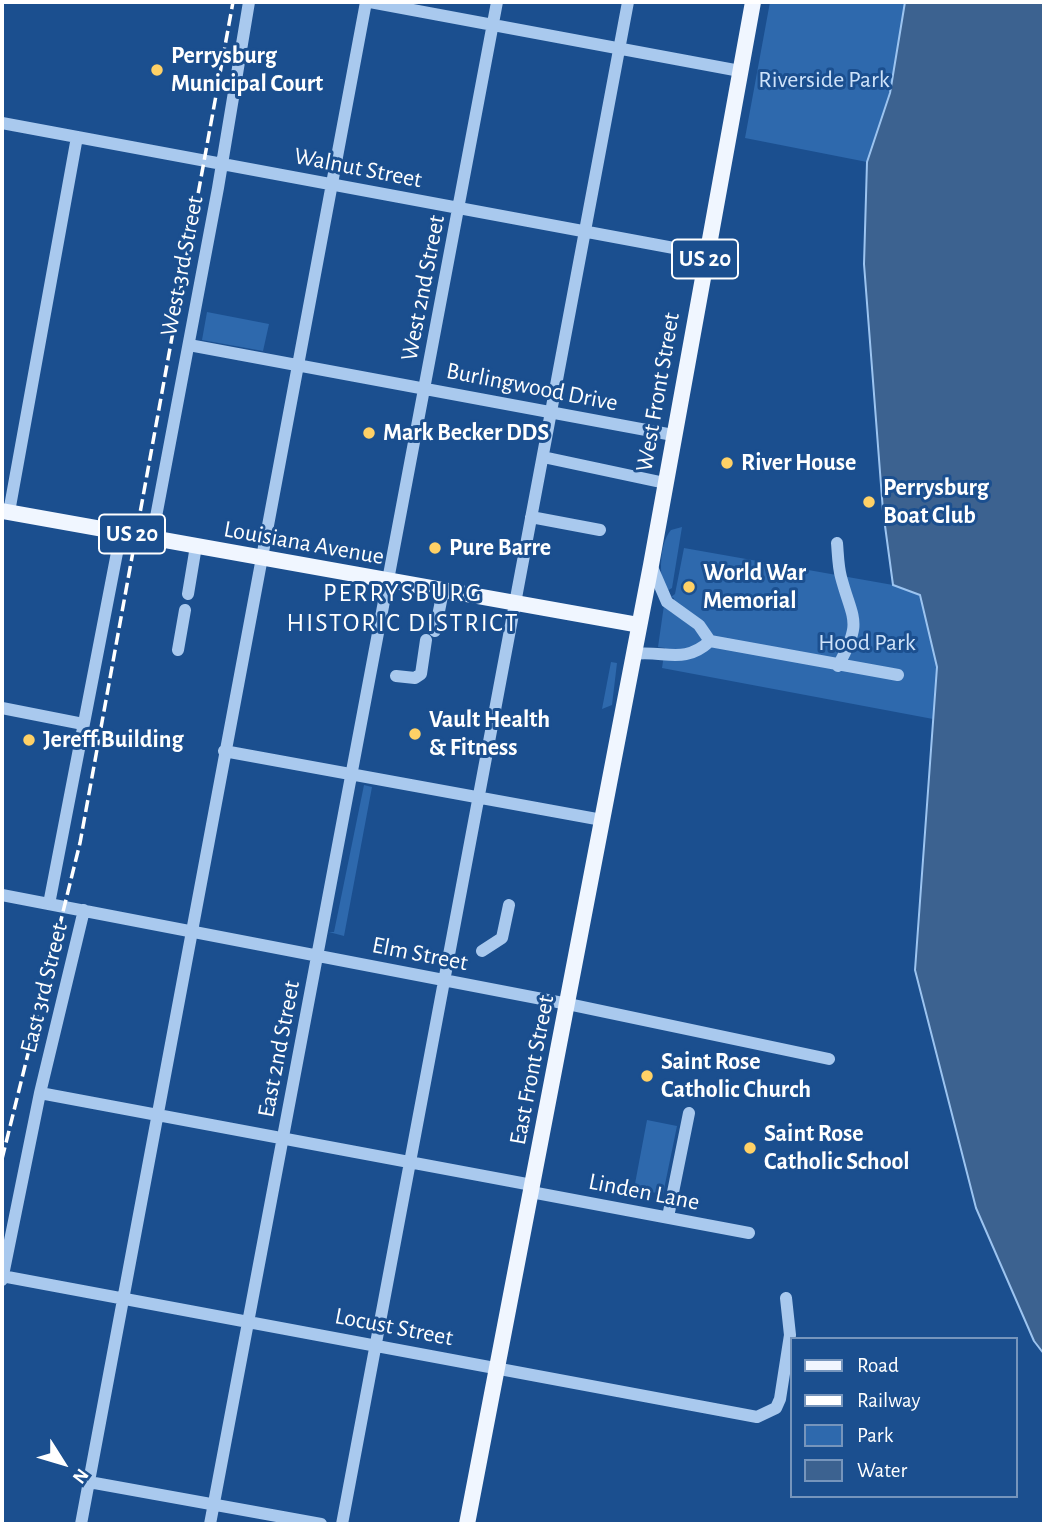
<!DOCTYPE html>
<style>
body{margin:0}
#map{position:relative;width:1046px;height:1526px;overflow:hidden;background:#1b4f8f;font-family:"Alegreya Sans",sans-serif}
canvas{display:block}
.frame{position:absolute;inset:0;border:4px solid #fff;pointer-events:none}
.legend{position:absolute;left:790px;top:1337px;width:228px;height:161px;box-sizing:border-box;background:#1b4f8f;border:2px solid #7695bc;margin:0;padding:9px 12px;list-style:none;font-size:21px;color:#fff}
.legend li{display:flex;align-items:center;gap:14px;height:35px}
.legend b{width:35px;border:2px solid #7695bc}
.north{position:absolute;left:28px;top:1428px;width:70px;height:70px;-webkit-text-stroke:5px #1b4f8f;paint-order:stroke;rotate:127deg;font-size:19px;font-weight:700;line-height:28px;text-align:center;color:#fff}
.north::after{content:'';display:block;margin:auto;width:24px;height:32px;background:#fff;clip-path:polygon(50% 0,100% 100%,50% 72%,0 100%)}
</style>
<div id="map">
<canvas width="1046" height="1526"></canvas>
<div class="frame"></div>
<ul class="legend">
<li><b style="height:9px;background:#f0f6ff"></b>Road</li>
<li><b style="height:9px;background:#fff"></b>Railway</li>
<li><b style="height:19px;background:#2e69ad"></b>Park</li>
<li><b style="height:19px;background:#3c6290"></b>Water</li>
</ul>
<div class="north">N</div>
</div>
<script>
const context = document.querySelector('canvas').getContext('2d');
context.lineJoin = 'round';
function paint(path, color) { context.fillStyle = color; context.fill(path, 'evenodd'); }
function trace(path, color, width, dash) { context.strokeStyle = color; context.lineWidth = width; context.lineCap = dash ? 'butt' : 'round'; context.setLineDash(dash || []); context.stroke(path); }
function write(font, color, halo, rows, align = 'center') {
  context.font = font + ' "Alegreya Sans",sans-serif'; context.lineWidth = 6; context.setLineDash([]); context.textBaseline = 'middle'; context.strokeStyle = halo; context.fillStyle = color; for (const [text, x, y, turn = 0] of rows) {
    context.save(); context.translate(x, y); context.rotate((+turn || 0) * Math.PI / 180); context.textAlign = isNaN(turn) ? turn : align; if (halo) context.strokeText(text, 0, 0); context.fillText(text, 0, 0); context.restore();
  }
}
paint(new Path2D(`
 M770,2H905L890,93L867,162L745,138Z
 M207,312L269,324L263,351L202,340Z
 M682,527L672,588L665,592C659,575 659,544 671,530Z
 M684,548L893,585L920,595L937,667L933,719L662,668L665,648L658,647L664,605L672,613L674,598L671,597L675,594Z
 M611,662L617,663L612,705L602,709Z
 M364,785L372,787L344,936L329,932H334Z
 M647,1120L677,1126L663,1194L634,1189Z`), '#2e69ad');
const water = new Path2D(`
 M905,2H1044V1354L1034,1341L976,1208L915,970L937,667L920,595L893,585L883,511L864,264L867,162L890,93Z`);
paint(water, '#3c6290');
trace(water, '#9cc4f0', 2);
trace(new Path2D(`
 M370,2L740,71
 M2,123L706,254
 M189,345L673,435
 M543,457L665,483
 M9,512L77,137
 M531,517L600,530
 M152,538L218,188L249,2
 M837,543C838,554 838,566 841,577C853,622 863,620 838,666
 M651,565L667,602L699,625L710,641
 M188,594L196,546
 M435,631L443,591
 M710,641L898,675
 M178,650L185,610
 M633,654C665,650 684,665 710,641
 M396,676L415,678L421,674L426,640
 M2,708L83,724
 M224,751L602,820
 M2,895L568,1004L829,1059
 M49,904L121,532
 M482,951L502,938L509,905
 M40,1093L532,1185
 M531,1192L749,1233
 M668,1217L689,1113
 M2,1276L757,1417L776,1408L780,1399L790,1335L786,1298
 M2,1280L40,1093L84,910
 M89,1482L321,1524
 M81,1524L366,2
 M210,1524L497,2
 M342,1524L628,2`), '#a9c9ee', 12);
trace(new Path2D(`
 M2,511L639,625
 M467,1524L651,565L753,2`), '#f0f6ff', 16);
trace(new Path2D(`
 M2,1159L80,843L233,2`), '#fff', 3.5, [12, 5]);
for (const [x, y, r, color] of [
 [157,70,7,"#ffd166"],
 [369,433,7,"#ffd166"],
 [727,463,7,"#ffd166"],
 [869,502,7,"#ffd166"],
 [435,548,7,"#ffd166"],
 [689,587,7,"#ffd166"],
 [415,734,7,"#ffd166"],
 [29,740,7,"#ffd166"],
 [647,1076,7,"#ffd166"],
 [750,1148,7,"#ffd166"]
]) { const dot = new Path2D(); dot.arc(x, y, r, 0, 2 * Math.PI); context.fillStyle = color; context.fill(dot); trace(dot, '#1b4f8f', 2.5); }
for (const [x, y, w] of [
 [705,259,66],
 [132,534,66]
]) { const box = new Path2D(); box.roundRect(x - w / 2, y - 19.5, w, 39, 5); context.fillStyle = '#1b4f8f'; context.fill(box); trace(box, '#fff', 2); }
write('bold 23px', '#fff', null, [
 ["US 20",705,259],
 ["US 20",132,534]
]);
write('bold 24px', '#fff', '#1b4f8f', [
 ["Perrysburg",171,56],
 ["Municipal Court",171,84],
 ["Mark Becker DDS",383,433],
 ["River House",741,463],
 ["Perrysburg",883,488],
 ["Boat Club",883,516],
 ["Pure Barre",449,548],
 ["World War",703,573],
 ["Memorial",703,601],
 ["Vault Health",429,720],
 ["& Fitness",429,748],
 ["Jereff Building",43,740],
 ["Saint Rose",661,1062],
 ["Catholic Church",661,1090],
 ["Saint Rose",764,1134],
 ["Catholic School",764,1162]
], 'left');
write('24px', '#cfe3fa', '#1b4f8f', [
 ["Riverside Park",824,80],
 ["Hood Park",867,643]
]);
write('24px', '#fff', '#1b4f8f', [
 ["Walnut Street",358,168,11],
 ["West 3rd Street",182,266,-79],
 ["West 2nd Street",423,288,-79],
 ["Burlingwood Drive",532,387,11],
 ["West Front Street",658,392,-80],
 ["Louisiana Avenue",304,543,10],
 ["Elm Street",420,954,11],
 ["East 3rd Street",44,988,-76],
 ["East 2nd Street",279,1049,-79],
 ["East Front Street",532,1070,-79],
 ["Linden Lane",644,1192,11],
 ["Locust Street",394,1327,11]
]);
context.letterSpacing = '2px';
write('26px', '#fff', '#1b4f8f', [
 ["PERRYSBURG",403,593],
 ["HISTORIC DISTRICT",403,623]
]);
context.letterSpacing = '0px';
</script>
